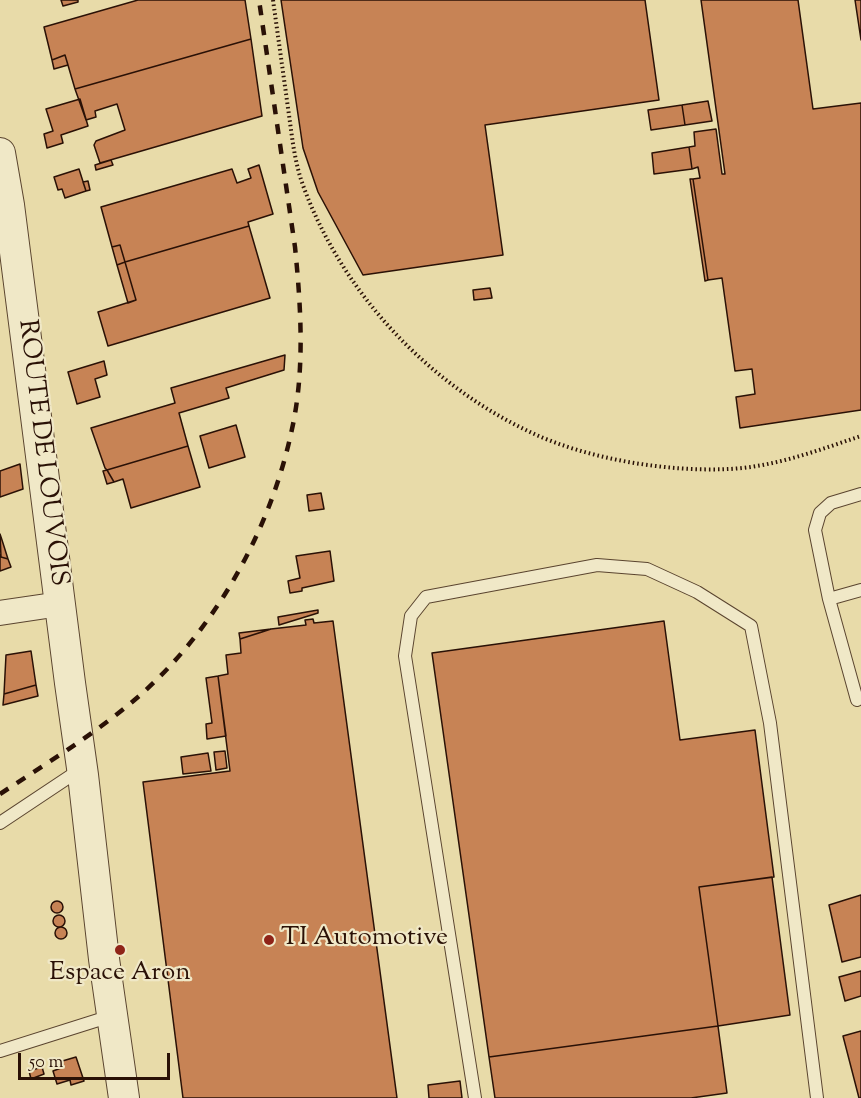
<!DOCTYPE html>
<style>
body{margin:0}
#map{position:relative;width:861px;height:1098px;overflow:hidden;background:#e8dba9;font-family:"Sorts Mill Goudy",serif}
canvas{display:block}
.scale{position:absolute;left:18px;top:1053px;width:152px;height:27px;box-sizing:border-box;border:3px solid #2a1106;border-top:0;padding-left:8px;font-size:18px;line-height:21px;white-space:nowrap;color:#2a1106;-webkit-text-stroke:4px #f0e8c7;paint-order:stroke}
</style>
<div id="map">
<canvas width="861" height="1098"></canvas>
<div class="scale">50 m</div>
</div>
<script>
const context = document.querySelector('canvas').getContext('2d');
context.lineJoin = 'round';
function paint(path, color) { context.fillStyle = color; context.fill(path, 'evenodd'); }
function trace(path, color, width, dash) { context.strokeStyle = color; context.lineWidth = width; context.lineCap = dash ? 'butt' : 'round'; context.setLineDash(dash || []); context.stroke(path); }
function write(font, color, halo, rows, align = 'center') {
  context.font = font + ' "Sorts Mill Goudy",serif'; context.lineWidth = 4.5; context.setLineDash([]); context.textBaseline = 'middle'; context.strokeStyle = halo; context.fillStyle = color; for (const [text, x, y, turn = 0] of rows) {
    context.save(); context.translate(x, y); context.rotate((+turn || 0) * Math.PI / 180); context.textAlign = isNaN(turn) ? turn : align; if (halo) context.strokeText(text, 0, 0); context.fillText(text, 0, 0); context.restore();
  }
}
const building = new Path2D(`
 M61,0H78V2L63,6Z
 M138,0H245L251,39L75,89L65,55L52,60L44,27Z
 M281,0H645L659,100L485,125L503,255L363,275L318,192L303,148Z
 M701,0H798L813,109L861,103V410L740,428L736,397L755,394L752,369L735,371L722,278L708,280L693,179L700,178L698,167L692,169L689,147L695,146L694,132L716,129L722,174H725Z
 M855,0H861V40Z
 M251,39L262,116L100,163L94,145L96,141L125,130L117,104L95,111L96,117L86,120L75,89Z
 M65,55L68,65L54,69L52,60Z
 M80,99L88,126L61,135L63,143L47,148L44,134L53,131L46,109Z
 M708,101L712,121L685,125L682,105Z
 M682,105L685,125L651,130L648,110Z
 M689,147L692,169L654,174L652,153Z
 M111,160L113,165L96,170L95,165Z
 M259,165L273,214L248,222L249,226L125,262L120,245L112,247L101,207L232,169L237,183L251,178L248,169Z
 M79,169L86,191L65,198L62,189L58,190L54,177Z
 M690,179H693L708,280L705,281Z
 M88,181L90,190L86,191L83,182Z
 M249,226L270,298L108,346L98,312L136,300L125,262Z
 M120,245L125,262L117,265L112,247Z
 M125,262L136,300L128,303L117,265Z
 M490,288L492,298L474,300L473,290Z
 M285,355L284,370L226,388L229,398L179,413L188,446L107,470L105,468L91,428L175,403L171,388Z
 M104,361L107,375L95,379L100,397L77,404L68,372Z
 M236,425L245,457L209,468L200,436Z
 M188,446L200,487L131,508L123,479L114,482L107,470Z
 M20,464L23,489L0,497V471Z
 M107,470L114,482L107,484L103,471Z
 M321,493L324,509L309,511L307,495Z
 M0,534L2,540L8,559L1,557Z
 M330,551L334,581L302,588V591L290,593L288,581L300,578L296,556Z
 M0,555L1,557L8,559L11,567L0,571Z
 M318,610V613L279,625L278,617Z
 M313,619L314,623L333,621L397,1098H183L143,782L230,771L218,676L228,674L226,655L241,653L240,639L271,629L306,625L305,620Z
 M664,621L680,740L755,730L774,877L699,887L718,1026L489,1057L432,653Z
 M271,629L262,632L240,639L239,633Z
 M31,651L36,685L4,694L6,655Z
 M218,676L226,736L207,739L206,724L212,723L206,678Z
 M36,685L38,696L3,705L4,694Z
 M225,751L227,768L216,770L214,752Z
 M208,753L211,771L183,774L181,757Z
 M772,877L790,1015L718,1026L699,887Z
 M861,895V957L842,962L829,905Z
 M51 907a6 6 0 1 1 12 0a6 6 0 1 1-12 0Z
 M53 921a6 6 0 1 1 12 0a6 6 0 1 1-12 0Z
 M55 933a6 6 0 1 1 12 0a6 6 0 1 1-12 0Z
 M861,971V996L845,1001L839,977Z
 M718,1026L727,1093L691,1098H495L489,1057Z
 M861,1031V1098H859L843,1036Z
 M76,1057L84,1081L71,1085L70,1080L57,1084L53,1071L61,1068L59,1062Z
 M42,1067L44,1074L31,1079L29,1071Z
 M460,1081L462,1098H429L428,1085Z`);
paint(building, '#c78355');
trace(building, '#2a1106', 1.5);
const service = new Path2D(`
 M829,599L815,530L820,513L831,503L861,494
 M857,700L829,599L861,590
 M0,823L81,769
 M0,1051L111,1016
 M475,1098L405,656L411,616L426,597L597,565L647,569L697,592L751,626L770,723L817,1098`);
const minor = new Path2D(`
 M0,613L60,604`);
const tertiary = new Path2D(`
 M0,153L9,205L70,683L83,775L104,959L124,1098`);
trace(service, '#5a442f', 14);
trace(minor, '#5a442f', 26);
trace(tertiary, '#5a442f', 32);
trace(new Path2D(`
 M273,0C278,36 283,72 288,108C292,135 294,162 304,188C343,293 428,384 530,432C587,459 666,472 729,469C774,467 819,450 861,436`), '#2a1106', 4, [1.5, 3]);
trace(service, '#f0e8c7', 12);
trace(minor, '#f0e8c7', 24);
trace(tertiary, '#f0e8c7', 30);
trace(new Path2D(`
 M0,794C47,763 95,734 138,697C216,629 271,529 292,429C305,370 301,307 295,247L259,0`), '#2a1106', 4.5, [10, 10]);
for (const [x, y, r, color] of [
 [269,940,6,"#8f2418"],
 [120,950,6,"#8f2418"]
]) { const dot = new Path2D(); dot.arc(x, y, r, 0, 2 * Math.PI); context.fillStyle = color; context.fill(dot); trace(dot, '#f0e8c7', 2); }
write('26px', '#2a1106', '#f0e8c7', [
 ["ROUTE DE LOUVOIS",41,453,83]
]);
write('26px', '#2a1106', '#f0e8c7', [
 ["TI Automotive",281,940],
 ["Espace Aron",120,975,"center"]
], 'left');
</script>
